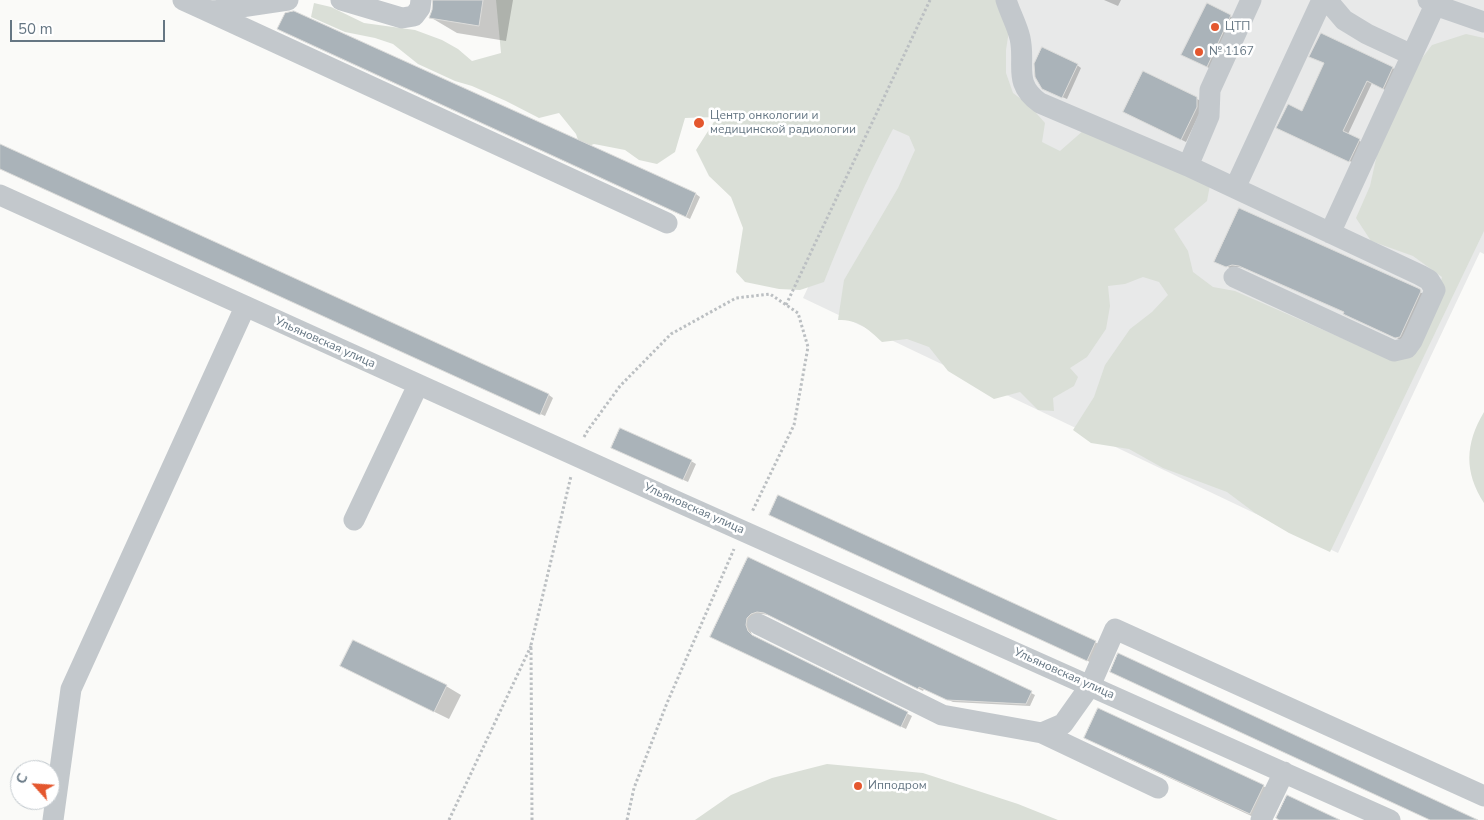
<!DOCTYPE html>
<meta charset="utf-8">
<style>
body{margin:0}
#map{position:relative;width:1484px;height:820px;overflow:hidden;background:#fafaf8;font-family:"Nunito Sans",sans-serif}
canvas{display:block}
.north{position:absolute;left:10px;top:760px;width:50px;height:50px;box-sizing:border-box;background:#fff;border:1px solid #c1c8cd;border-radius:50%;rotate:296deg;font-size:14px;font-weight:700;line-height:20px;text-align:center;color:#657683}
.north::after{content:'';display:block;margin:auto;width:18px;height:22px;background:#e4572e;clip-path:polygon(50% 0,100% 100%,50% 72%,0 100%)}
.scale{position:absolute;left:10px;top:20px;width:155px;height:22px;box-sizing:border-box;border:2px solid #657683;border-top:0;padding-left:6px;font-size:15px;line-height:18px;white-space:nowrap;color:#657683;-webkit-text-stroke:4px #fff;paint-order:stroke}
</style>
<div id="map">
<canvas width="1484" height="820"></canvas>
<div class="north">С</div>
<div class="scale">50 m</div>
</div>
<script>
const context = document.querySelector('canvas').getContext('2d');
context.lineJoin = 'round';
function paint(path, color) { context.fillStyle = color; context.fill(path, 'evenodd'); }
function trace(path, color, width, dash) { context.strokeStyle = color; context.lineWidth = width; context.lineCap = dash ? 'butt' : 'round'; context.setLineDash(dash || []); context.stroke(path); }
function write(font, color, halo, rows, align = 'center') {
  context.font = font + ' "Nunito Sans",sans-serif'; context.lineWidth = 5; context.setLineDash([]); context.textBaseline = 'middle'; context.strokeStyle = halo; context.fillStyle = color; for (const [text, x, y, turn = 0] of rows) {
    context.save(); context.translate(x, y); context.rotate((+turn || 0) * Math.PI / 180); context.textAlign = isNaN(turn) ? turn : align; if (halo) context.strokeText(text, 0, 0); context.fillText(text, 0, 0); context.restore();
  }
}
paint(new Path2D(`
 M943,0H1484V254L1480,252L1338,553L803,298Z`), '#e8e9e9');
paint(new Path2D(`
 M496,0H1001L1010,24L1006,50V73L1013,93L1029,105L1045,123L1042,142L1060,151L1084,130L1210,185L1207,201L1174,229L1188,251L1193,272L1213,287L1235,291L1387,358L1437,296L1442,277L1413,256L1371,241L1356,218L1370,186L1380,141L1410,74L1432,45L1466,34L1484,38V231L1330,552L1289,533L1255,513L1227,492L1163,468L1129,449L1091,443L1073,430L1094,397L1105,365L1130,329L1152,312L1168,295L1159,282L1143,277L1125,284L1108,286L1110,306L1106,329L1087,357L1070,368L1078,377L1074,386L1053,398L1054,411L1038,410L1020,392L994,399L948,371L929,347L907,339L882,342C867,328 859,320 838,320L844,280L898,188L915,150L909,136L893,129C866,180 845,229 824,282L800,290L779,289L745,282L736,272L743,228L731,197L709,176L696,150L717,117L685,118L675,152L657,164L639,160L625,150L594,144L581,149L576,134L559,113L539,118L506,101L472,86L455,81L418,64L393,44L375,38L345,32L311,17L314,3L331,7L364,23L415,30L442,40L458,49L472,61L501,53Z
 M1484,412V503C1464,472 1465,444 1484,412Z
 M827,764L923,773L1018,804L1058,820H695L731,795L772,778Z`), '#dadfd7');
paint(new Path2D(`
 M434,0H513L506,41L457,33L430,17L434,10Z
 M1104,0H1121L1118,6Z
 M294,12L696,194L700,197L690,219L283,32Z
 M1230,16L1240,21L1217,72L1193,60Z
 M1325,63L1392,68L1397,70L1387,91L1372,83L1348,134L1363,143L1354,163L1283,130L1302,112Z
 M1077,65L1081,68L1067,99L1048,91Z
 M1197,99L1201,101V110L1186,142L1129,114Z
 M0,146L549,395L553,398L545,416L0,169Z
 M1216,261L1420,292L1425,295L1401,340L1349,316L1345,312L1245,268L1238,267L1232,269Z
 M617,450L691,461L696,464L688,482Z
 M779,496L1095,642L1100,645L1092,663L775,517Z
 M748,559L1031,693L1035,695L1030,706L953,702L924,689L923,691L769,615L762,614L755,616L750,629L752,635L912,716L906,729L716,639Z
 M357,674L446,686L461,695L449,719Z
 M1085,737L1263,786L1283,797L1260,820L1105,748Z`), '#0003');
const building = new Path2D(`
 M433,0H483L479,26L429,18L432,10Z
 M1207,3L1231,15L1207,67L1181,55Z
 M294,11L696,193L686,217L277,29L285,13Z
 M1321,33L1393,67L1383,89L1367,81L1343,131L1360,139L1349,162L1276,128L1288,104L1302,111L1324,63L1309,57Z
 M1042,47L1078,64L1062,98L1042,89L1035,77L1034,64Z
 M1143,71L1197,97V107L1181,140L1123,112Z
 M0,144L549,394L540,415L0,169Z
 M1239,208L1420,289L1421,291L1400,337L1395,338L1343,314L1344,312L1239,266L1232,265L1226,267L1214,262Z
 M620,428L692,460L683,480L611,448Z
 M778,495L1096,641L1087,661L769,515Z
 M748,557L1032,691L1026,704L947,700L919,687L918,689L764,613L757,612L751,614L747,618L746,625L748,631L752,635L908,712L901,727L710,637Z
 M353,640L447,685L434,712L340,666Z
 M1118,653L1478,820H1430L1110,672Z
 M1098,708L1264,785L1250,814L1084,738Z
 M1287,795L1289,796L1340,820H1279L1276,818Z`);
paint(building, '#aab3b9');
trace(building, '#dcdcda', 1);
trace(new Path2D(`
 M786,305L930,0
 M584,437L588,430L620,386L671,334L736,298L770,294L798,313L808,347L794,425L752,512
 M449,820L531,646
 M532,820L531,645L571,476
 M627,820L634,788L667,703L734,549`), '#bbbfc2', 3, [2.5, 2.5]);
trace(new Path2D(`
 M183,0L205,10L214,11L288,0
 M341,0L402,18L414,16L420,8L421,0
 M1006,0C1010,13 1017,25 1020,38C1026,65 1012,83 1040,103L1188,166L1420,275L1429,280L1435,290L1412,341L1407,348L1394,351L1234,277
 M1327,0L1344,20L1367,34L1412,55
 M1428,0L1435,5L1484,22
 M205,10L667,223
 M1188,166L1209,116L1210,90L1251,0
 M1235,188L1322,0
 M0,195L678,502L1390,820
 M1330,233L1435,5
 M354,520L418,385
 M758,624L942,715L1042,733L1063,724L1090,686L1115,629L1484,796
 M1042,733L1158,788
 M53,820L71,689L245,307
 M1261,820L1284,772`), '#c3c8cc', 21);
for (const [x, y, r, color] of [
 [1215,27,5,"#e4572e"],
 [1199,52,5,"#e4572e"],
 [699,123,6,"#e4572e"],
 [858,786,5,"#e4572e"]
]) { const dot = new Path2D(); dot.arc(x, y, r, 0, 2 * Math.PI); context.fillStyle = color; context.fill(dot); trace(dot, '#fff', 2); }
write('12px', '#657683', '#fff', [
 ["ЦТП",1225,27],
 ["№ 1167",1209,52],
 ["Центр онкологии и",710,116],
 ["медицинской радиологии",710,130],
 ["Ипподром",868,786]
], 'left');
write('12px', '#657683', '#fff', [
 ["Ульяновская улица",325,343,24],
 ["Ульяновская улица",694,509,24],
 ["Ульяновская улица",1064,674,24]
]);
</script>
